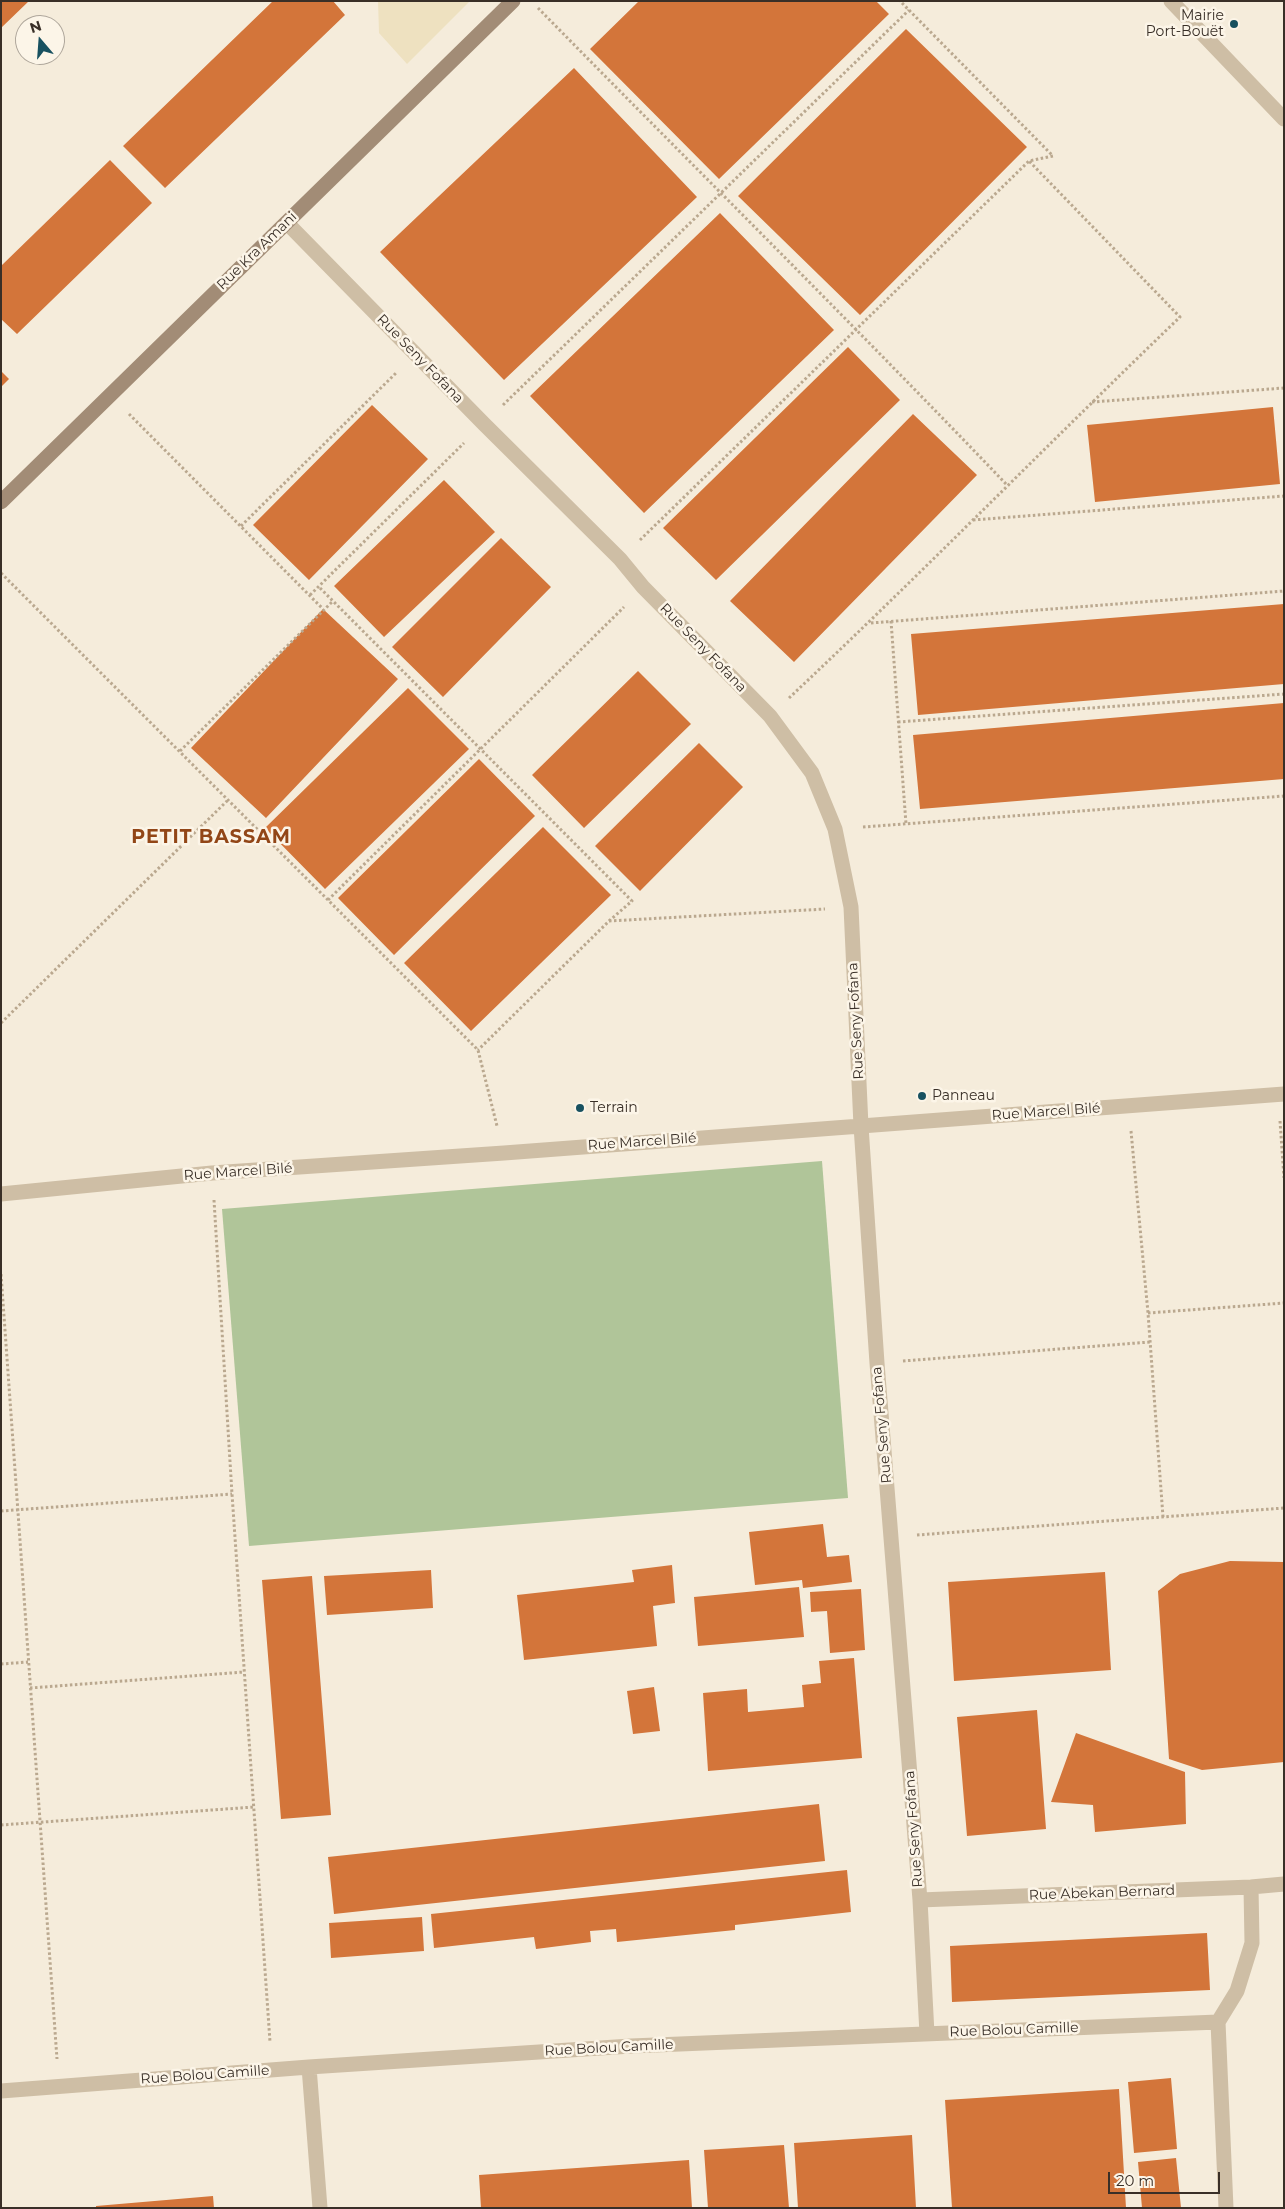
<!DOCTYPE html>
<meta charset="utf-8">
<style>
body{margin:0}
#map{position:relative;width:1285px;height:2209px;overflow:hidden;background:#f5ecdb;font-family:Montserrat,sans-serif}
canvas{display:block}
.frame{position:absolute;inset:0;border:2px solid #392f27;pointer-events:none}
.north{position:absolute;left:15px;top:15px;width:50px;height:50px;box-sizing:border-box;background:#fcf5e8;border:1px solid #aea69b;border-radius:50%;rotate:342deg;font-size:14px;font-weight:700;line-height:20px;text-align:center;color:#392f27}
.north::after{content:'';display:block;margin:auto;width:18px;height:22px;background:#185160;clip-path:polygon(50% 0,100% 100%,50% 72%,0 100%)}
.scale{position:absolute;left:1108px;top:2172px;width:112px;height:22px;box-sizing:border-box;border:2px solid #392f27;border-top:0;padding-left:6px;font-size:15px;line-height:18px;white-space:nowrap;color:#392f27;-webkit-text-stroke:4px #fcf5e8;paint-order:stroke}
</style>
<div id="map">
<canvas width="1285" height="2209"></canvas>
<div class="frame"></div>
<div class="north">N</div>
<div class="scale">20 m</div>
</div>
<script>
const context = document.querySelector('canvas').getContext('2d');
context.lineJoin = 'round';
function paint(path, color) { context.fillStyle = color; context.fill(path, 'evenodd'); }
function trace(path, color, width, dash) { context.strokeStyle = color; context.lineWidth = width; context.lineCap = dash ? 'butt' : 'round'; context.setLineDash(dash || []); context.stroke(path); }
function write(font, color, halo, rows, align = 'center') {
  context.font = font + ' Montserrat,sans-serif'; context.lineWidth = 5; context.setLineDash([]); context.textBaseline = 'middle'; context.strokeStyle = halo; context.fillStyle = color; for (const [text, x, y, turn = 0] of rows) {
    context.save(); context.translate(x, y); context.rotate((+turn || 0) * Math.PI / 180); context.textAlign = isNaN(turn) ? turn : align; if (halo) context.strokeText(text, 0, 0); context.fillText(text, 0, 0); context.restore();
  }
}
paint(new Path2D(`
 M822,1161L848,1498L249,1546L222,1209Z`), '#b0c599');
paint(new Path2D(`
 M378,1H470L407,64L379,33Z`), '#eee1c0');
paint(new Path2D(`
 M1,1H29L1,28Z
 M273,1H333L345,15L165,188L123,146Z
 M639,1H876L889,14L719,179L590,49Z
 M906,29L1027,147L860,315L738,196Z
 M574,68L697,197L504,380L380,252Z
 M110,160L152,203L17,334L1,319V266Z
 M720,213L834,330L644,513L530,396Z
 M848,347L900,400L716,580L663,528Z
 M1,371L9,379L1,387Z
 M372,405L428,459L309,580L253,525Z
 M1273,407L1280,484L1095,502L1087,425Z
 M913,414L977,475L794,662L730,601Z
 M444,480L495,532L384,637L334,586Z
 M501,538L551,587L443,697L392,647Z
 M1284,604V684L918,715L911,634Z
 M323,609L398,679L266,818L191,748Z
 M638,671L691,724L584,828L532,775Z
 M408,688L469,749L325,889L265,828Z
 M1284,703V779L920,809L913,735Z
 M699,743L743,787L640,891L595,846Z
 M479,759L535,816L394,955L338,898Z
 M543,827L611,895L471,1031L404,963Z
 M823,1524L827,1557L849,1555L852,1582L803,1588L802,1580L755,1585L749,1532Z
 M1230,1561L1284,1562V1762L1202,1770L1169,1759L1158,1591L1180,1574Z
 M672,1565L675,1603L653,1606L657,1646L524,1660L517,1595L634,1582L632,1570Z
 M431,1570L433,1608L327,1615L324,1576Z
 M1105,1572L1111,1670L954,1681L948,1582Z
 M312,1576L331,1815L281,1819L262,1580Z
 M799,1587L804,1637L698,1646L694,1597Z
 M861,1589L865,1650L830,1653L827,1611L811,1612L810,1592Z
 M854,1658L862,1758L708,1771L703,1693L747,1689L748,1712L804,1707L802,1685L821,1683L819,1661Z
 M654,1687L660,1731L633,1734L627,1691Z
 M1037,1710L1046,1829L967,1836L957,1717Z
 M1076,1733L1185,1772L1186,1824L1095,1832L1093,1805L1051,1802Z
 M819,1804L825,1861L334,1914L328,1857Z
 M847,1870L851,1912L735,1925V1930L617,1942L616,1929L590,1931L591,1942L536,1949L534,1937L434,1948L431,1914Z
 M422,1917L424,1951L331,1958L329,1923Z
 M1207,1933L1210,1990L952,2002L950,1946Z
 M1171,2078L1177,2149L1134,2153L1128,2082Z
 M1119,2089L1126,2208H952L945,2100Z
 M912,2135L916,2208H798L794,2143Z
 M784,2145L789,2208H708L704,2150Z
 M1176,2158L1181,2208H1142L1138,2162Z
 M689,2160L692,2208H481L479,2175Z
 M213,2196L214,2208H96V2206Z`), '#d3753a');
trace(new Path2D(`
 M538,8C694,167 853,324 1007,485
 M1092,402L1284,388
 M503,405L909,10
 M129,414L323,609
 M973,520L1284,496
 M241,526L397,372
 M640,540L1029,161
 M1,573L478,1050L497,1126
 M320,588L632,901L609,921L478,1050
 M310,595L464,443
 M891,621L906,824
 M871,623L1284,591
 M789,698C922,573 1049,443 1180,317L1029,161L1053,156L900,1
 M898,722L1284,694
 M180,751L333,601
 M863,827L1284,796
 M328,900L624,607
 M609,921L825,909
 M1,1023L227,801
 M1280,1121L1284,1178
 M1131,1131L1148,1313L1163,1517
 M214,1200L232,1494L270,2042
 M1,1274L57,2059
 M1148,1313L1284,1303
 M903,1361L1150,1342
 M1,1511L232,1494
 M917,1535L1284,1508
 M1,1664L28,1662
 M30,1688L244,1672
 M1,1825L254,1807`), '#baa88f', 3, [2.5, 2.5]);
trace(new Path2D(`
 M1171,1L1284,119
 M287,223L484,424L620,559L643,587L770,716L812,773L835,829L851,907L861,1126L877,1363L920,1900L927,2034
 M1,1194L212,1173L504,1153L1284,1094
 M920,1900L1251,1887L1284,1884
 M309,2067L320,2208
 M1,2091L309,2067L631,2046L1218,2022
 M1226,2208L1218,2022L1237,1991L1252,1943L1251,1887`), '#cebea5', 15);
trace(new Path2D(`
 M1,502L513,1`), '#a28c76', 15);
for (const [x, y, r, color] of [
 [1234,24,5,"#185160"],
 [922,1096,5,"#185160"],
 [580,1108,5,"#185160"]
]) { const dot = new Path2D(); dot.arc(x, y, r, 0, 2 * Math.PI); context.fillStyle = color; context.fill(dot); trace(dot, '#fcf5e8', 2); }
write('14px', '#392f27', '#fcf5e8', [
 ["Mairie",1224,16,"right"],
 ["Port-Bouët",1224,32,"right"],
 ["Panneau",932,1096],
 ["Terrain",590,1108]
], 'left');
write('14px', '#392f27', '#fcf5e8', [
 ["Rue Kra Amani",257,251,-44],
 ["Rue Seny Fofana",420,359,46],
 ["Rue Seny Fofana",703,648,46],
 ["Rue Seny Fofana",856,1021,-93],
 ["Rue Marcel Bilé",1046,1112,-4],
 ["Rue Marcel Bilé",642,1142,-4],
 ["Rue Marcel Bilé",238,1172,-4],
 ["Rue Seny Fofana",882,1425,-95],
 ["Rue Seny Fofana",914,1829,-94],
 ["Rue Abekan Bernard",1102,1893,-2],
 ["Rue Bolou Camille",1014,2030,-2],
 ["Rue Bolou Camille",609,2048,-3],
 ["Rue Bolou Camille",205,2075,-4]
]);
context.letterSpacing = '1px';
write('bold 19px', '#924617', '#fcf5e8', [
 ["PETIT BASSAM",211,837]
]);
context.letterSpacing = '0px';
</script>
